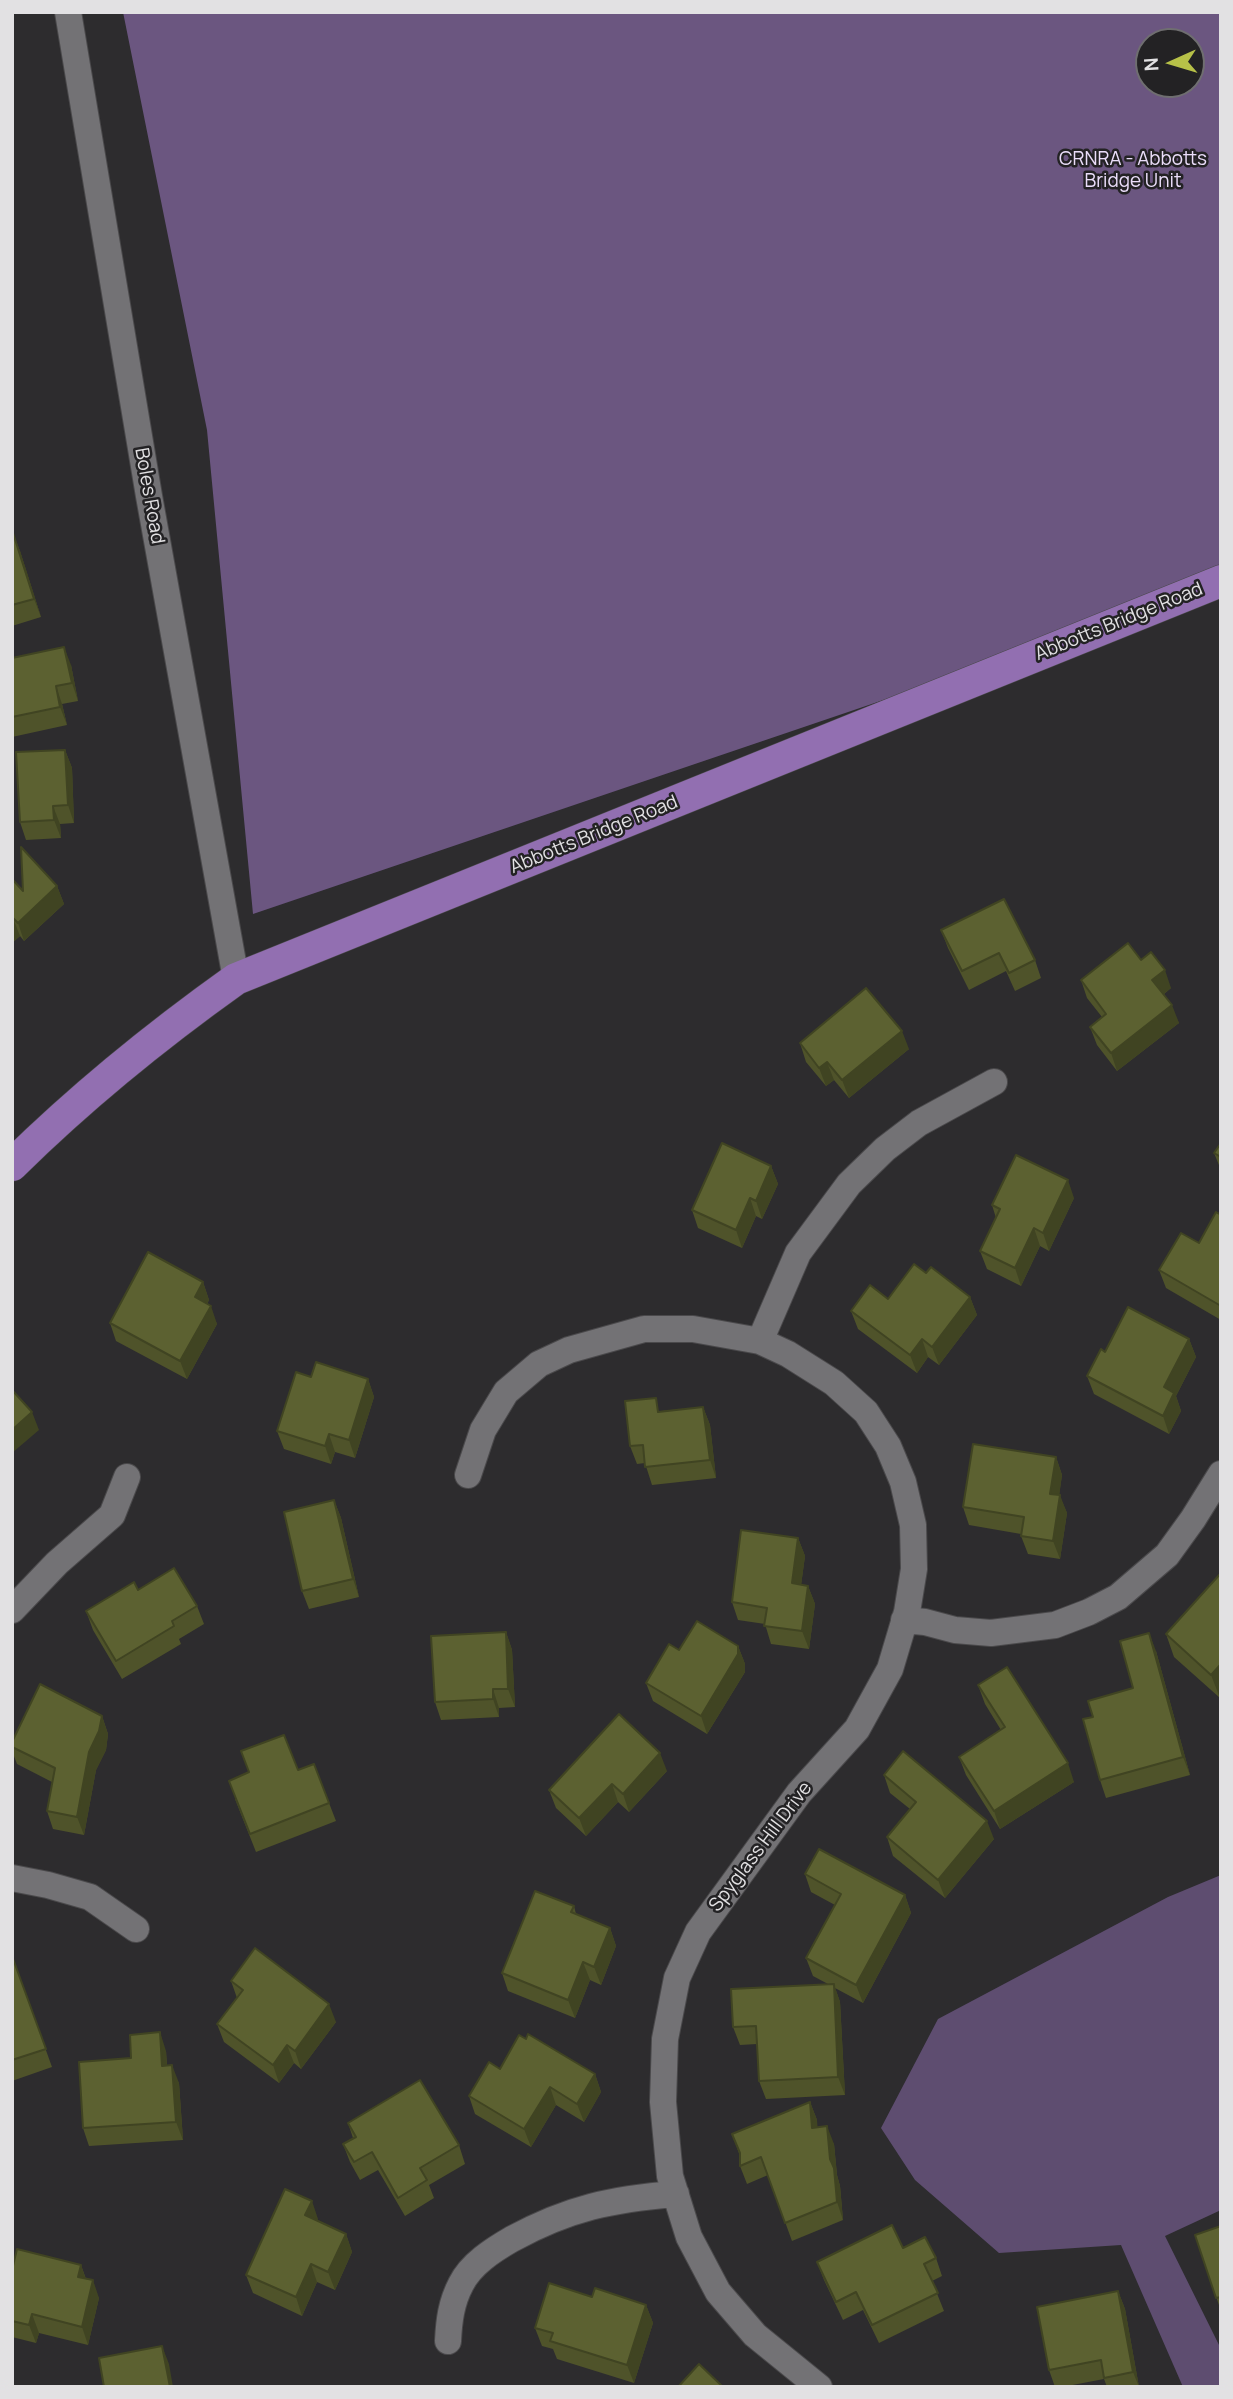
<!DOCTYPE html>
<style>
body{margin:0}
#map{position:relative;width:1233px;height:2399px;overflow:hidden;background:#2d2c2e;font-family:Manrope,sans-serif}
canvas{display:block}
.frame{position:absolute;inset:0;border:14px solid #e2e1e3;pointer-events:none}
.north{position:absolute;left:1135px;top:28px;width:70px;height:70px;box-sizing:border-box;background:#232224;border:2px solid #6f6e70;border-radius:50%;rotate:266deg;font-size:19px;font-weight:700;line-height:28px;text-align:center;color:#e2e1e3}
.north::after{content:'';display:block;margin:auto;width:24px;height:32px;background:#b7c148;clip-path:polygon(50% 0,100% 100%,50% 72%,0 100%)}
</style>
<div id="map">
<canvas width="1233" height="2399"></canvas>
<div class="frame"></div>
<div class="north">N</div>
</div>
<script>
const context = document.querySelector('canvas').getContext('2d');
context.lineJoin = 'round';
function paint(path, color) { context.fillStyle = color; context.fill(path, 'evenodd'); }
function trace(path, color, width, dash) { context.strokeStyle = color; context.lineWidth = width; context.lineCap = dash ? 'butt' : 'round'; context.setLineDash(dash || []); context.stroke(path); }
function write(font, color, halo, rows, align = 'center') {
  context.font = font + ' Manrope,sans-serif'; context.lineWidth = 5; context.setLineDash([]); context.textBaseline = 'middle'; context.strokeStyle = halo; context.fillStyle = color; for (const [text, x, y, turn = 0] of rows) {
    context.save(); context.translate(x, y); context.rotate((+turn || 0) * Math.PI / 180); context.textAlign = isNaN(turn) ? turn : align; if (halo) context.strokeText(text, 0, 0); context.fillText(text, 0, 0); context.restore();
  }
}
paint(new Path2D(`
 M1221,1875V2210L1165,2236L1221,2349V2387H1183L1121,2245L999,2253L915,2180L881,2128L938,2019L1168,1897Z`), '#5e4d70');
paint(new Path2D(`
 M123,12H1221V565L910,691L253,914L207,430ZM1149,42H1191V84H1149Z`), '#6b5680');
const minor = new Path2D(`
 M68,12L149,496L236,979
 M760,1341L798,1253L849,1184L885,1149L919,1123L994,1082
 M468,1475L483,1430L506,1392L539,1364L569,1350L644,1329H693L760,1341L788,1354L834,1383L866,1412L888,1446L903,1482L913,1525L914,1569L907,1612L890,1669L857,1729L799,1793L698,1932L677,1978L665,2039L663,2102L670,2176L689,2237L718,2292L755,2335L819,2387
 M12,1610L57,1563L112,1515L127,1477
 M904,1620L925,1622L955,1630L991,1633L1055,1625L1089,1612L1118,1597L1167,1555L1193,1519L1221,1474
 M12,1878L48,1885L90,1897L136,1929
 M448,2341C449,2321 451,2303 461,2284C471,2264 493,2250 512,2239C569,2208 612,2199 676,2194`);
const major = new Path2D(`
 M12,1165C82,1096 156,1036 236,979L1221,581`);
trace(minor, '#4a494b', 28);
trace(major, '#4a494b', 33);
trace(minor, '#737275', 26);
trace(major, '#926fb1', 32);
paint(new Path2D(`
 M12,533L20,551L41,617L12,626Z
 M12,658L71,665L78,701L62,704L67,725L12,737Z
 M65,750L72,768L74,823L60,824L61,838L26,840L20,822Z
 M12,879L23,891L57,886L64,904L24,941L20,936L12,943Z
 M941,930L1035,960L1041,978L1015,991L1006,971L969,990L948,948Z
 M1141,960L1171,988L1164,994L1179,1023L1117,1071L1097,1045L1090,1027L1102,1017L1087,998L1081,980Z
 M800,1043L909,1049L849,1098L834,1080L826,1086L806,1062Z
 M1221,1143V1170L1214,1153Z
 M771,1166L778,1184L762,1219L756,1216L742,1248L698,1228L692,1210Z
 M1074,1198L1049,1251L1040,1246L1021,1286L987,1269L980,1251L996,1218L992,1205Z
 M1221,1215V1320L1166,1288L1159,1270L1199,1243Z
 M203,1282L209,1300L207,1304L217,1324L187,1379L116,1341L110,1323Z
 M970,1297L977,1315L939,1365L928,1357L917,1373L858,1329L851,1311L888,1299Z
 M1189,1339L1196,1357L1176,1396L1181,1411L1169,1434L1094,1394L1087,1376L1105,1352Z
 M311,1377L368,1379L374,1397L355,1458L335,1452L331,1464L284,1449L277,1431Z
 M703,1407L710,1425L716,1478L652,1485L645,1463L637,1464L630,1446L661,1411Z
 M1056,1457L1062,1475L1059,1495L1067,1513L1060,1559L1028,1554L1021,1536V1534L969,1525L963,1507Z
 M334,1500L341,1518L359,1597L309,1609L302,1591Z
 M798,1538L805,1556L801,1585L808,1586L815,1604L809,1649L771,1644L765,1624L738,1620L732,1602Z
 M1221,1573L1220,1698L1174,1657L1166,1634Z
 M138,1590L197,1606L204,1624L179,1639L181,1644L122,1679L93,1630L86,1611Z
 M506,1632L512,1650L515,1707L499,1708V1717L441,1720L435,1702Z
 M738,1646L745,1664V1672L707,1734L653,1701L646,1683L679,1650Z
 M1156,1651L1190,1775L1106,1798L1100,1780L1093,1717L1133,1688Z
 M978,1685L1074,1782L1000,1829L966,1775L959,1757L1001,1730L985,1704Z
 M102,1716L108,1734L106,1750L96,1770L84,1835L53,1829L47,1811L52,1782L17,1764L12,1751V1742Z
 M314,1764L336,1821L256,1852L235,1799Z
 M667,1771L629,1812L618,1802L586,1836L556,1808L549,1790Z
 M884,1775L994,1839L945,1898L893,1856L887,1837L910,1809L890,1793Z
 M805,1874L905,1895L911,1913L863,2003L835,1988L840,2002L845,2095L766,2099L759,2081L757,2044L740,2045L733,2027L828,1984L813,1976L806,1958L835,1905L811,1892Z
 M574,1906L576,1914L610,1928L616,1946L601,1985L590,1980L575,2018L508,1991L502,1973Z
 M12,1956L52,2067L12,2081Z
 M231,1981L336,2022L301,2069L294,2063L279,2083L224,2042L217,2024L237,1998Z
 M526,2039L595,2074L601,2092L584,2122L556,2105L531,2147L475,2114L469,2096L500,2069Z
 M166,2051L167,2066L179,2083L183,2140L89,2146L83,2128L131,2058Z
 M810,2102L817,2120V2127L834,2144L837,2175L840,2186L843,2220L792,2241L768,2175L747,2184L740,2166V2156L732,2134Z
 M348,2123L459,2145L465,2164L429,2185L434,2198L405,2216L378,2170L360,2180L350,2162L343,2144L353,2138Z
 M318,2219L317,2221L346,2234L352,2252L335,2290L317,2282L302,2316L253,2293L246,2275Z
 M1221,2226V2311L1195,2235Z
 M903,2248L936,2258L942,2276L932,2281L944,2311L879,2343L863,2310L843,2320L824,2280L817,2262Z
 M81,2265L86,2279L99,2298L88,2345L39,2333L36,2343L12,2337V2270Z
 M1118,2291L1125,2309L1139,2387H1107L1104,2379L1062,2387H1055L1049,2370Z
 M592,2297L646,2305L653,2323L634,2383L557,2359L553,2349L542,2346L535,2328Z`), '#4f532a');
paint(new Path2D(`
 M13,533L20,551L41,617L34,599Z
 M64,647L71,665L78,701L72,683Z
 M56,686L62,704L67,725L60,707Z
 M65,750L72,768L74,823L68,805Z
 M53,806L60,824L61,838L54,820Z
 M57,886L64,904L24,941L18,923Z
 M13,918L20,936L12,943V919Z
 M1165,970L1171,988L1159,998L1152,980Z
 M1172,1005L1179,1023L1117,1071L1111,1053Z
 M902,1031L909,1049L849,1098L842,1080Z
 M827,1062L834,1080L826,1086L819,1068Z
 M771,1166L778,1184L762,1219L756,1201Z
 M1068,1180L1074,1198L1049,1251L1043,1233Z
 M750,1198L756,1216L742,1248L736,1230Z
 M1034,1228L1040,1246L1021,1286L1015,1268Z
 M203,1282L209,1300L201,1315L195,1297Z
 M970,1297L977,1315L939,1365L932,1347Z
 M211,1306L217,1324L187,1379L180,1361Z
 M922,1339L928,1357L917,1373L910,1355Z
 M1189,1339L1196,1357L1176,1396L1181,1411L1169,1434L1163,1416L1164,1387Z
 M368,1379L374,1397L355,1458L349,1440Z
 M703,1407L710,1425L716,1478L710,1460Z
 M32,1412L39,1430L12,1453V1430Z
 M329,1434L335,1452L331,1464L325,1446Z
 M1056,1457L1062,1475L1057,1512L1050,1494Z
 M1060,1495L1067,1513L1060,1559L1053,1541Z
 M334,1500L341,1518L359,1597L353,1579Z
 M798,1538L805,1556L799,1601L792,1583Z
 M808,1586L815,1604L809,1649L802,1631Z
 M506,1632L512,1650L515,1707L508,1689Z
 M1149,1633L1156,1651L1190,1775L1183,1757Z
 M738,1646L745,1664V1672L707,1734L701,1716Z
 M1221,1664V1697L1220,1698L1211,1675Z
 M493,1689L499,1708V1717L493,1699Z
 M102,1716L108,1734L106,1750L96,1770L84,1835L77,1817L89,1752Z
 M660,1753L667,1771L629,1812L623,1794Z
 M1068,1763L1074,1782L1000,1829L994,1811Z
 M612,1784L618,1802L586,1836L579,1818Z
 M987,1821L994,1839L945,1898L938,1880Z
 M905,1895L911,1913L863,2003L856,1985Z
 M610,1928L616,1946L601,1985L594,1967Z
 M583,1962L590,1980L575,2018L568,2000Z
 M834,1984L840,2002L845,2095L838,2077Z
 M329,2004L336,2022L301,2069L295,2051Z
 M160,2032L166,2051L168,2084L162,2066Z
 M287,2045L294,2063L279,2083L273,2065Z
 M172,2065L179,2083L183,2140L176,2122Z
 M595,2074L601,2092L584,2122L577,2104Z
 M550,2087L556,2105L531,2147L524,2129Z
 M810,2102L817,2120L819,2146L812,2128Z
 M827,2126L834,2144L837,2175L840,2186L843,2220L837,2202L830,2159Z
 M312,2201L318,2219L311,2233L305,2215Z
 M346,2234L352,2252L335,2290L328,2272Z
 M311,2264L317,2282L302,2316L296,2297Z
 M81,2265L87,2283L78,2277Z
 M93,2280L99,2298L88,2345L82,2327Z
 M1118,2291L1125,2309L1139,2387L1133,2372Z
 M646,2305L653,2323L634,2383L627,2365Z
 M32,2314L39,2333L36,2343L29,2325Z
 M162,2346L169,2364L173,2387H170Z`), '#404422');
const building = new Path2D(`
 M12,533H13L34,599L12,605Z
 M64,647L72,683L56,686L60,707L12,717V658Z
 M65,750L68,805L53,806L54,820L20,822L16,752Z
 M21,847L57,886L18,923L13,918L12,919V879L23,891Z
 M1004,899L1035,960L1009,973L999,953L962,971L941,930Z
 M1128,943L1141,960L1151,952L1165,970L1152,980L1172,1005L1111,1053L1090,1027L1106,1014L1081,980Z
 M866,988L902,1031L842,1080L827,1062L819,1068L800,1043Z
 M722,1143L771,1166L756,1201L750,1198L736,1230L692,1210Z
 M1221,1143V1157L1214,1153Z
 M1016,1155L1068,1180L1043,1233L1034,1228L1015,1268L980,1251L1000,1209L992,1205Z
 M1216,1212L1221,1215V1306L1159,1270L1181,1233L1199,1243Z
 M148,1252L203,1282L195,1297L211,1306L180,1361L110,1323Z
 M914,1264L926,1273L931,1267L970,1297L932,1347L922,1339L910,1355L851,1311L870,1285L888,1299Z
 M1128,1307L1189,1339L1164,1387L1174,1393L1163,1416L1087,1376L1101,1349L1105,1352Z
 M316,1362L368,1379L349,1440L329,1434L325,1446L277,1431L296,1372L311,1377Z
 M12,1390L32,1412L12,1430Z
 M656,1398L658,1412L703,1407L710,1460L645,1467L643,1445L630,1446L625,1401Z
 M973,1444L1056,1457L1050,1494L1060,1495L1053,1541L1021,1536L1024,1517L963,1507Z
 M334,1500L353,1579L302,1591L284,1512Z
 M741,1530L798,1538L792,1583L808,1586L802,1631L764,1626L767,1608L732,1602Z
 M174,1568L197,1606L172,1621L174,1626L116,1661L86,1611L134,1582L138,1590Z
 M1221,1573V1664L1211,1675L1166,1634Z
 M697,1621L738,1646V1654L701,1716L646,1683L669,1644L679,1650Z
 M506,1632L508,1689H493V1699L435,1702L431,1636Z
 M1149,1633L1183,1757L1100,1780L1083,1719L1093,1717L1088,1701L1133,1688L1120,1641Z
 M1007,1667L1068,1763L994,1811L959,1757L1005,1727L978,1685Z
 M40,1684L102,1716L99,1731L89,1752L77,1817L47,1811L55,1768L12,1747V1742Z
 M619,1714L660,1753L623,1794L612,1784L579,1818L549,1790Z
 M284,1735L298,1770L314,1764L329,1803L250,1834L229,1781L249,1772L241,1751Z
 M903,1751L987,1821L938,1880L887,1837L916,1802L884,1775Z
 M819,1849L905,1895L856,1985L806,1958L841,1894L805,1874Z
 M535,1891L574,1906L571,1912L610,1928L594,1967L583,1962L568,2000L502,1973Z
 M255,1948L329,2004L295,2051L287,2045L273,2065L217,2024L243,1990L231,1981Z
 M12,1956L46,2049L12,2060Z
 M834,1984L838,2077L759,2081L756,2026L733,2027L731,1989Z
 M160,2032L162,2066L172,2065L176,2122L83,2128L79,2062L131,2058L130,2035Z
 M528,2034L595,2074L577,2104L550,2087L524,2129L469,2096L489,2062L500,2069L519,2035L526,2039Z
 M420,2080L459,2145L420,2168L427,2180L398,2198L372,2152L354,2162L343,2144L356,2137L348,2123Z
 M810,2102L812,2128L827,2126L830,2159L834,2168L837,2202L785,2223L761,2157L740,2166V2153L732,2134Z
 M285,2189L312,2201L305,2215L346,2234L328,2272L311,2264L296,2297L246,2275Z
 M892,2225L903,2248L925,2237L936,2258L924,2264L938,2293L872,2325L856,2292L836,2302L817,2262Z
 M1221,2226V2297L1216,2298L1195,2235Z
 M17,2249L81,2265L78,2277L93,2280L82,2327L32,2314L29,2325L12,2321V2270Z
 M549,2283L592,2297L595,2288L646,2305L627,2365L550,2341L553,2333L535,2328Z
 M1118,2291L1133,2372L1104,2378L1101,2360L1049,2370L1037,2307Z
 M162,2346L170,2387H104L99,2358Z
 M699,2364L723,2387H678Z`);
paint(building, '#5c6131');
trace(building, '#404422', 2);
write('19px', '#ebdefa', '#232224', [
 ["CRNRA - Abbotts",1133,160],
 ["Bridge Unit",1133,182]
]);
write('19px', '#e2e1e3', '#232224', [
 ["Boles Road",149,496,80],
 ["Abbotts Bridge Road",1119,622,-22],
 ["Abbotts Bridge Road",594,835,-22],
 ["Spyglass Hill Drive",761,1847,-53]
]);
</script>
